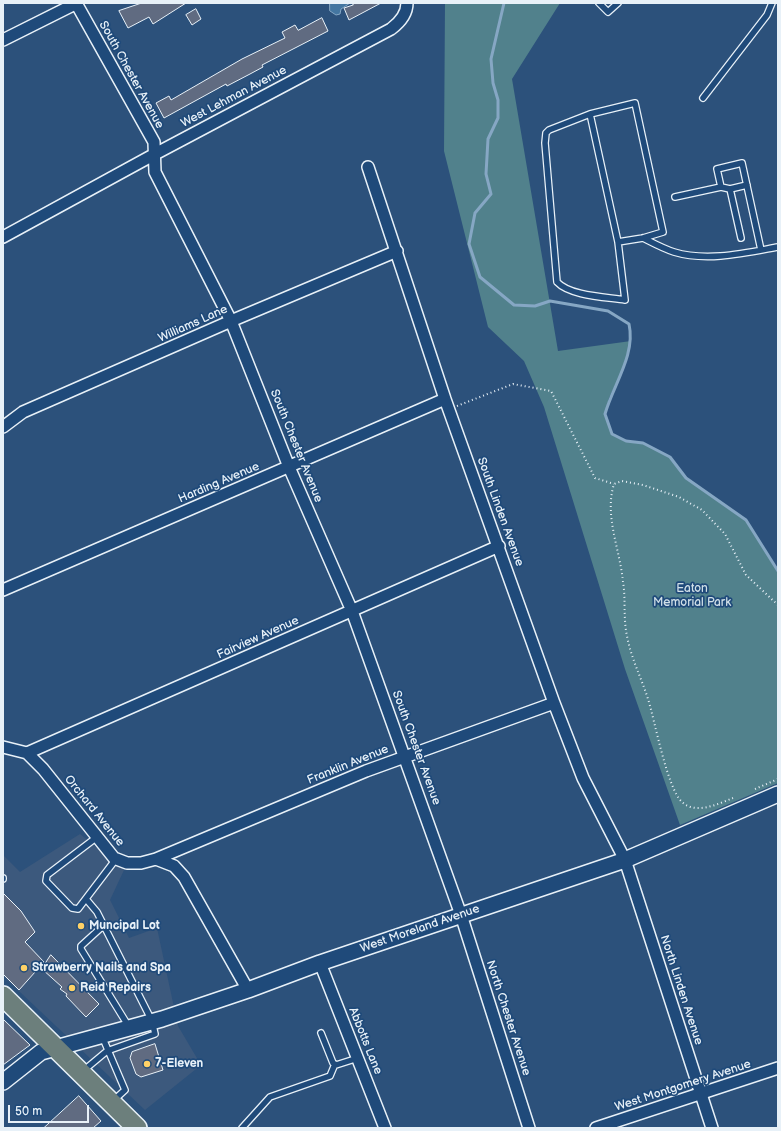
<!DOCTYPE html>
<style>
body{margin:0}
#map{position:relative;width:781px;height:1131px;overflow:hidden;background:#2c517b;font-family:"Balsamiq Sans",sans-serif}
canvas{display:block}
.frame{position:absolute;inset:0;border:4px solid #e8f1f8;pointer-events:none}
.scale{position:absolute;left:8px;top:1105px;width:81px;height:18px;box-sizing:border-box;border:2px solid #e8f1f8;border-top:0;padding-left:5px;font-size:12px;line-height:14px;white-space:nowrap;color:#e8f1f8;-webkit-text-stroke:3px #1f4a7a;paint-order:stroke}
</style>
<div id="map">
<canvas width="781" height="1131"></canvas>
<div class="frame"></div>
<div class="scale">50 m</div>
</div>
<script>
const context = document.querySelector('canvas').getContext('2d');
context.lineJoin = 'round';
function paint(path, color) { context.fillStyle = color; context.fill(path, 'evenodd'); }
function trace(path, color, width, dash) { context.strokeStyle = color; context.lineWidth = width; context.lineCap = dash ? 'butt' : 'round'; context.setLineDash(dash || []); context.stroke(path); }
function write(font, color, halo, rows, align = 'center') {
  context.font = font + ' "Balsamiq Sans",sans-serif'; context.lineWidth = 3.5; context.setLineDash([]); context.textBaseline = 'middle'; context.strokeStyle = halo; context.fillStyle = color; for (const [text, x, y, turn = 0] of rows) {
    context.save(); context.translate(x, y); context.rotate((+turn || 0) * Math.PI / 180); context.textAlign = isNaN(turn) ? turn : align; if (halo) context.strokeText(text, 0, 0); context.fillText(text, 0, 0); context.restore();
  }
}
paint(new Path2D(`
 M80,834L124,870L110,900L129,938L157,928L178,1026L201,1065L145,1110L3,976V855L20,872Z`), '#3c597d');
paint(new Path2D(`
 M445,3H560L512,79L558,351L631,341L622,371L609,398L605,414L612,434L626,441L643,443L670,457L686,478L746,520L778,571V783L680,825L625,669L544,407L524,361L488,327L444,151Z`), '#51818c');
const water = new Path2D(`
 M330,3H350L341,9L340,14L336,15L330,11Z`);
paint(water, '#4476a1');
trace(water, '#86a7c4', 1);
trace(new Path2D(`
 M504,3L491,59L493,83L498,100V118L488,139L486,174L491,194L475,213L469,244L480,277L514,305L535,306L550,301L608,311L629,324C636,355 613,385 605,414L612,434L626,441L643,443L670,457L686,478L746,520L778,571`), '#86a7c4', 3);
const building = new Path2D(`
 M142,3H186L153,24L149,17L128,28L119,11Z
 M352,3H381L349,20L344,8L353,5Z
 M196,9L201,19L192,25L186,15Z
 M322,18L328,31L262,65L263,67L250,74L227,86L226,84L164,118L156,103L169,96L171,100L242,59L285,38L282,32L295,25L298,30Z
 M3,893L21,911L35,932L25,942L44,962L19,990L3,974Z
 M51,955L99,1004L86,1017L66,996L67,994L60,989L62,987L42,969Z
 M3,1019L30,1045L3,1065Z
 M155,1044L163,1070L141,1077L136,1074L130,1058L132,1052Z
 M79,1096L101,1121L93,1128H44Z`);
paint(building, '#606b81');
trace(building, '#e8f1f8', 1);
const lane = new Path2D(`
 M599,3L608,12L618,3
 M703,98L767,15L772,3
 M590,114L618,242L625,300C606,297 570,296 557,282L545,143L546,133L549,130L590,114L635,103L663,232L643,238L618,242
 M721,187L717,169L742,163L761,250
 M730,189L741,238
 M675,197L721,187L730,189L747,185
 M643,238C653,243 664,249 674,252C707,262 745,253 778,247
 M97,837L47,875L46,881L72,908L78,909L116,859
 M3,878V879
 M104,925L81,946V949L129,1027
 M321,1033L333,1063L336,1065L358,1058
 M102,1036L125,1090L113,1101
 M83,1071L107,1051L155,1034L152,1021L97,912L86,899
 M242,1128L270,1097L330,1076L335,1064`);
const street = new Path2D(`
 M76,3L154,142L155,172L231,321L289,467L352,611L461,915L529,1128
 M3,40L77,3
 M368,167L445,399L554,703L583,778L625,860L712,1128
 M3,237L155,154L391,29C399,23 407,14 407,3
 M3,427L23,412L231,321L397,251
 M3,590L445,399
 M3,747L27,753L43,769L114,858L127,863H141L156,859L174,866L184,877L248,990
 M27,753L499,546
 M156,859L366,771L554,703
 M320,963L385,1128
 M596,1128L778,1068`);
const secondary = new Path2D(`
 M3,1082L41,1052L162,1019L248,990L320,963L625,860L778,794`);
const highway = new Path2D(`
 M3,996L137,1128`);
trace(lane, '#e8f1f8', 8);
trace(street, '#e8f1f8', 14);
trace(secondary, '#e8f1f8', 18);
trace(highway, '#e8f1f8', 22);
trace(new Path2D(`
 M457,406L513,384L551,391L595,478L614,484
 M755,789L778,779
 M733,798C718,804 696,815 682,802C667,788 655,721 648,699C641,677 631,658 627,636C623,618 626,599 623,582C620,549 604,516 614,484L622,481L643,485L679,497L702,510L725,534L746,575L778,605`), '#e8f1f8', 2, [1, 3]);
trace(lane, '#1f4a7a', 5.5);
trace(street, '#1f4a7a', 11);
trace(secondary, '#1f4a7a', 15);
trace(highway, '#6c7f7c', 19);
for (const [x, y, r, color] of [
 [81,926,4,"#ffd166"],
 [24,968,4,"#ffd166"],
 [72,988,4,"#ffd166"],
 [147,1064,4,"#ffd166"]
]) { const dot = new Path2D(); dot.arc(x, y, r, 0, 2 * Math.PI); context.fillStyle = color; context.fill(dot); trace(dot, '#1f4a7a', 1.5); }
write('12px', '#e8f1f8', '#1f4a7a', [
 ["South Chester Avenue",131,75,61],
 ["West Lehman Avenue",234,97,-28],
 ["Williams Lane",193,324,-24],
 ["South Chester Avenue",296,446,68],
 ["Harding Avenue",219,483,-23],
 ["South Linden Avenue",500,512,70],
 ["Fairview Avenue",258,638,-24],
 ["South Chester Avenue",416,748,70],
 ["Franklin Avenue",348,765,-22],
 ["Orchard Avenue",94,811,51],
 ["West Moreland Avenue",420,929,-19],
 ["North Linden Avenue",681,990,72],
 ["North Chester Avenue",508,1018,72],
 ["Abbotts Lane",365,1041,68],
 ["West Montgomery Avenue",683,1086,-18]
]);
write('12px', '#d1e0e8', '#1f4a7a', [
 ["Eaton",692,589],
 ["Memorial Park",692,603]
]);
write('bold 12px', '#e8f1f8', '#1f4a7a', [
 ["Muncipal Lot",89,926],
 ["Strawberry Nails and Spa",32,968],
 ["Reid Repairs",80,988],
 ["7-Eleven",155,1064]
], 'left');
</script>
